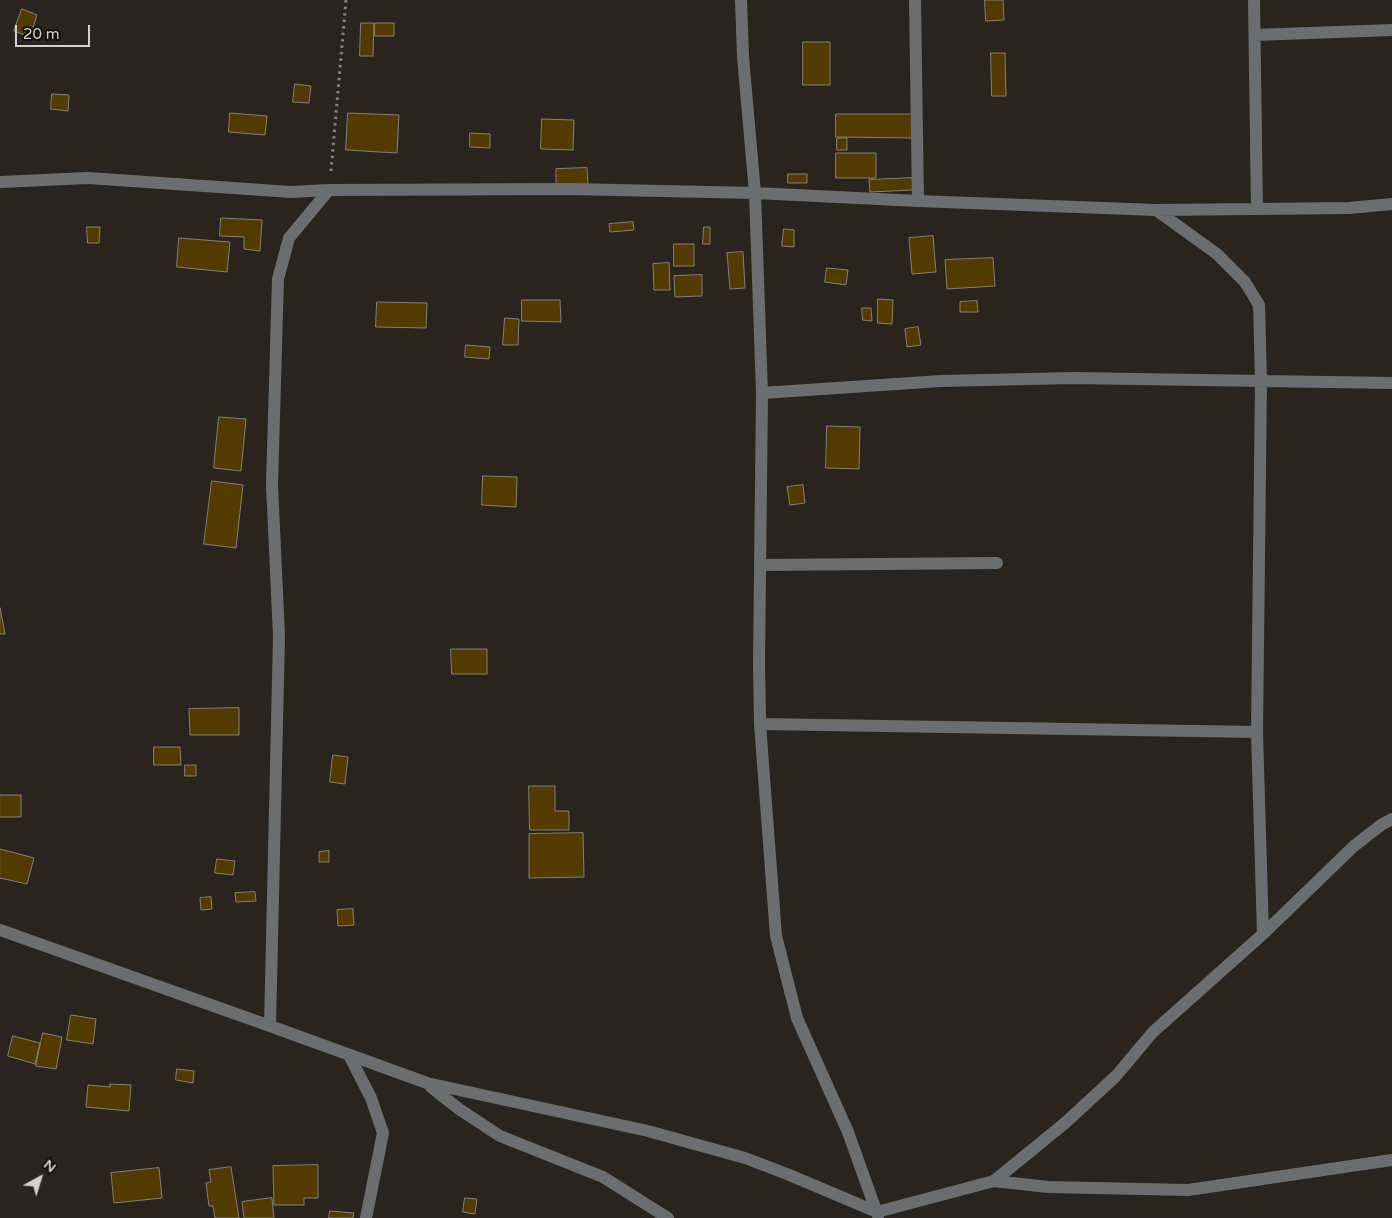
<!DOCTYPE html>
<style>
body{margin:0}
#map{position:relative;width:1392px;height:1218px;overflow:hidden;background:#29251e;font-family:"Varela Round",sans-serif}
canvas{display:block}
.north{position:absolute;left:15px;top:1153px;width:50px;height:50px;-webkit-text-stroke:4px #100f0c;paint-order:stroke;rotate:39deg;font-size:14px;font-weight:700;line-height:20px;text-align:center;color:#d4d1cd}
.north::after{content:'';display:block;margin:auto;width:18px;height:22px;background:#d4d1cd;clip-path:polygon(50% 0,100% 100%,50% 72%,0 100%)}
.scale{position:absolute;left:15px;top:25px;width:75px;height:22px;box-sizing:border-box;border:2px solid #d4d1cd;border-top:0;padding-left:6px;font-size:15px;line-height:18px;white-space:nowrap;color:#d4d1cd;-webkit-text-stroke:4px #100f0c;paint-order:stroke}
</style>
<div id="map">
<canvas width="1392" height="1218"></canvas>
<div class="north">N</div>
<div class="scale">20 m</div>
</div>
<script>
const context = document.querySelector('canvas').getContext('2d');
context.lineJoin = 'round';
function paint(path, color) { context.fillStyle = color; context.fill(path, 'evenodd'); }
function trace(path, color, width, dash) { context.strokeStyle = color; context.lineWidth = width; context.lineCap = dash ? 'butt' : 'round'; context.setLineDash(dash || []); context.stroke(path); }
const building = new Path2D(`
 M985,0H1003L1004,20L986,21Z
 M22,9L37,15L30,37L14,31Z
 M361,23H374L373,56H360Z
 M375,23H394V36H375Z
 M803,42H830V85H803Z
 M991,53H1005L1006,96H992Z
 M295,84L311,86L309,103L293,102Z
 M52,94L69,95L68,111L51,109Z
 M230,113L267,116L265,135L229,132Z
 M348,113L399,115L397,153L346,150Z
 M836,114H914V138L836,137Z
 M542,119L574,120L573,150L541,149Z
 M470,133L490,134V148L470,147Z
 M837,138H847V150H837Z
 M836,153H876V178H836Z
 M587,168L588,187L556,188V169Z
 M788,174H807V183H788Z
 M912,178L913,190L870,192L869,180Z
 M221,218L262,220L260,251L244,249V237L220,236Z
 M633,222L634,230L610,232L609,224Z
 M87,227H100L99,243H88Z
 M704,227H710V244H703Z
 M784,229L794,230V247L782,246Z
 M933,236L936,272L912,274L909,238Z
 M179,238L230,242L227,272L177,267Z
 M674,244H694V266H674Z
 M743,252L745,288L730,289L727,253Z
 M993,258L995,286L947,289L945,260Z
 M669,263L670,290H654L653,264Z
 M827,268L848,270L846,285L825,282Z
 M702,275V296L675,297L674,276Z
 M878,299L893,300L892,324L878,323Z
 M522,300H560L561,322L522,321Z
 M977,301L978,312H960V302Z
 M377,302L427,303L426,328L376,327Z
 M862,308H871L872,321L863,320Z
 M505,318L519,319L518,345H503Z
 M918,327L921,345L907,347L905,329Z
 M466,345L490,347L489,359L465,357Z
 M219,417L246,419L241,471L214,468Z
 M827,426L860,427L859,469L826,468Z
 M483,476L517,477L516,507L482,505Z
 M212,481L243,485L236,548L204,544Z
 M803,485L805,503L790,505L787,487Z
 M0,608L5,634H0Z
 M451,649H487V674H452Z
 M239,708V735H190L189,709Z
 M154,747H180L181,765H154Z
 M333,755L348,757L345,784L330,782Z
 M185,765H196V776H185Z
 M529,786H555V811H569V830H530Z
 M0,795H21V817H0Z
 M583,833L584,877L529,878V834Z
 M0,849L34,858L27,884L0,878Z
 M329,851V862H319V852Z
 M217,859L235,861L233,875L215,873Z
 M255,892L256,901L236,902L235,893Z
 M211,897L212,909L201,910L200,898Z
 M353,909L354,925L338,926L337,910Z
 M71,1015L96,1019L93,1044L67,1040Z
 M43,1033L62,1037L56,1069L36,1066Z
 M13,1036L40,1043L35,1064L8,1056Z
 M177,1069L194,1071L193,1083L176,1080Z
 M110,1084L131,1085L129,1111L86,1107L88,1085L110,1087Z
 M318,1165V1198H304V1205H274L273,1166Z
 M231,1167L239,1218H215L213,1206H209L206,1183L211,1182L209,1170Z
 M159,1168L162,1198L114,1203L111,1173Z
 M272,1198L274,1218H244L242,1202Z
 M465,1198L477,1199L475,1214L463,1212Z
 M330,1211L354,1213L353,1218H329Z`);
paint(building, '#533b00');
trace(building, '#858178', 1);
trace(new Path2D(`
 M331,171L346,0`), '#86827d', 3, [2.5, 4]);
trace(new Path2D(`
 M741,0L743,57L755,193L762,393L759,662L760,724L776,936L797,1018L848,1132L878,1216
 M915,0L918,201
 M1254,0L1257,209
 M1255,35L1392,30
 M0,182L88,178L291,192L329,190L570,189L755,193L918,201L1156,210L1349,208L1392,204
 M1156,210L1217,254L1245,282L1259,305L1261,381L1257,732L1263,934
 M762,393L941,381L1073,378L1392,383
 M760,565L997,563
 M760,724L1257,732
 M0,930L270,1026L427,1083L648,1131L745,1158L787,1174L877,1212L994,1181L1065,1123L1116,1076L1153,1032L1263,934L1354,846L1381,825L1392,819
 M270,1026L279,636L272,485L278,279L289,238L329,190
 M349,1055L371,1098L383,1133L366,1218
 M431,1087L459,1109L500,1136L603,1177L668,1218
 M994,1181L1048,1187L1188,1190L1392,1160`), '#6a6e70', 12);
</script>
